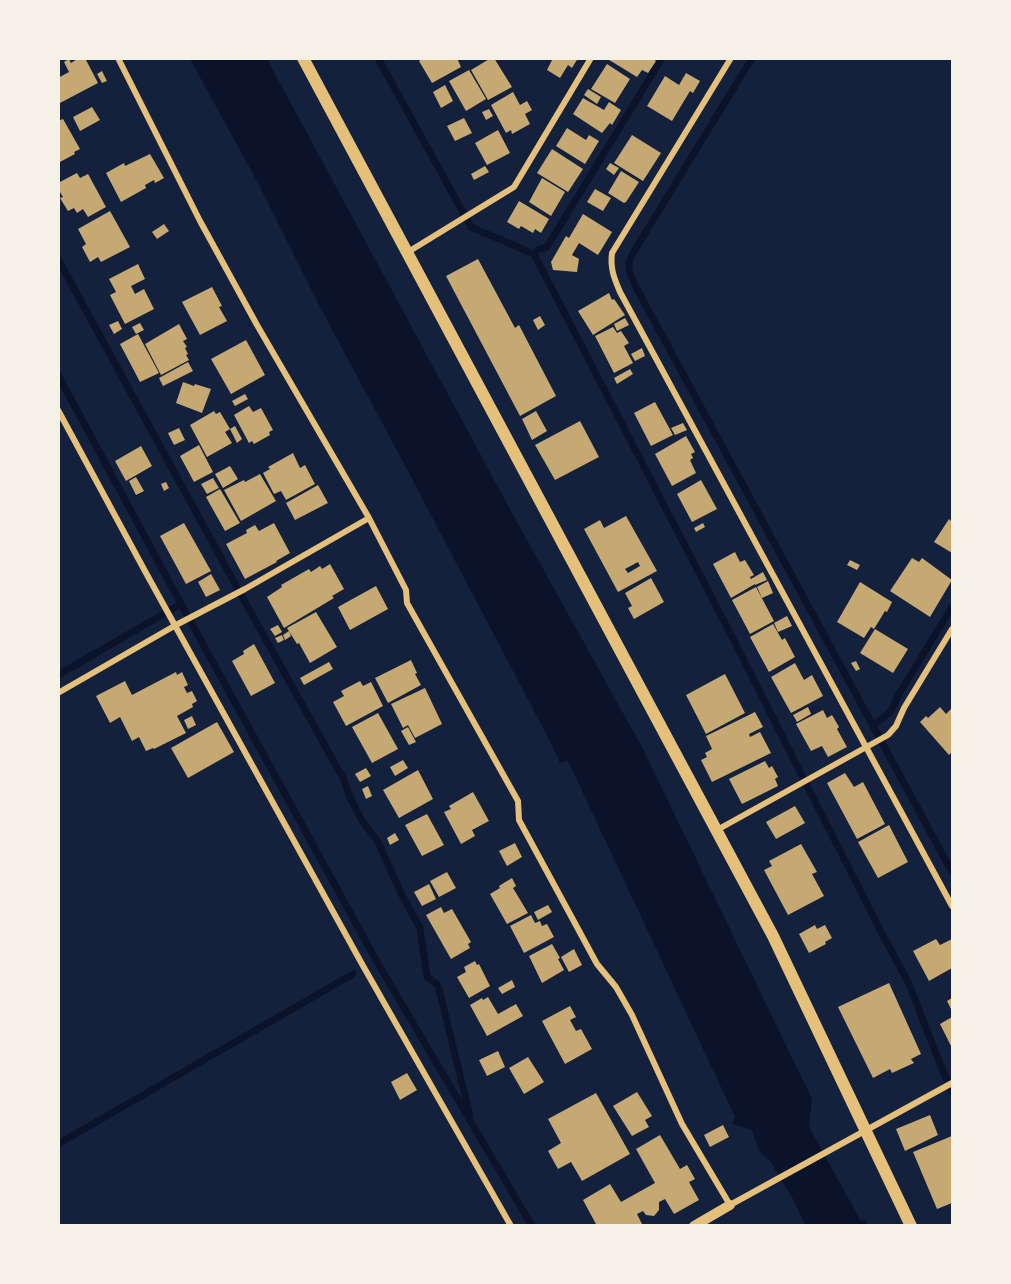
<!DOCTYPE html>
<style>
body{margin:0}
#map{position:relative;width:1011px;height:1284px;overflow:hidden;background:#14213d;font-family:"Zilla Slab",serif}
canvas{display:block}
.frame{position:absolute;inset:0;border:60px solid #f6f1e7;pointer-events:none}
</style>
<div id="map">
<canvas width="1011" height="1284"></canvas>
<div class="frame"></div>
</div>
<script>
const context = document.querySelector('canvas').getContext('2d');
context.lineJoin = 'round';
function paint(path, color) { context.fillStyle = color; context.fill(path, 'evenodd'); }
function trace(path, color, width, dash) { context.strokeStyle = color; context.lineWidth = width; context.lineCap = dash ? 'butt' : 'round'; context.setLineDash(dash || []); context.stroke(path); }
paint(new Path2D(`
 M190,59H267L511,511L643,749L812,1099L809,1127L861,1221L865,1220L867,1225H805L793,1199L770,1161L759,1151L752,1130L732,1124L735,1117L568,761L560,763L553,747L401,458L321,309L259,185Z`), '#0b132b');
trace(new Path2D(`
 M378,58L471,227L534,254L727,627L878,926L909,984L940,1064L952,1091
 M752,58L633,253C625,268 630,274 637,289L952,872
 M534,254L537,250L547,247L662,58
 M58,259L245,602L343,778L350,797L362,821L377,840L401,893L420,928L427,977L438,985L470,1116
 M58,375L181,604L376,960L532,1226
 M58,675L181,604
 M874,725L891,711L899,694L952,607
 M58,1144L353,974`), '#0b132b', 7);
paint(new Path2D(`
 M79,58H85L98,83L60,103L58,100V78L69,72L64,62L69,59L71,63Z
 M423,58H457L461,67L432,83L419,61Z
 M491,58H494L512,87L488,100L471,70Z
 M553,58H578L572,68L568,65L560,78L547,70Z
 M606,58H651L656,61L648,73L642,70L637,77Z
 M607,64L630,79L615,103L591,89Z
 M469,70L486,99L466,111L449,81Z
 M102,71L107,81L102,83L97,74Z
 M686,73L700,81L693,93L690,91L672,121L647,106L665,76L679,85Z
 M445,85L453,101L441,108L433,92Z
 M588,89L601,97L597,104L584,95Z
 M513,92L520,105L527,101L532,110L525,114L530,124L512,134L511,130L506,133L491,105Z
 M583,98L604,110L609,102L621,110L612,125L610,123L602,133L573,114Z
 M92,107L100,120L80,131L73,117Z
 M489,109L493,116L486,120L482,112Z
 M464,118L472,133L455,141L447,126Z
 M63,119L80,149L74,152L75,154L58,163V121Z
 M567,128L586,140L589,135L599,141L585,164L556,146Z
 M498,130L510,153L487,165L475,143Z
 M632,135L661,153L643,181L614,163Z
 M552,149L583,169L568,192L537,173Z
 M150,154L164,178L155,183L154,180L145,185L146,188L121,202L106,173L124,163L125,166Z
 M610,163L619,168L614,175L606,169Z
 M485,166L489,172L474,180L471,174Z
 M621,171L639,182L626,202L624,203L608,193Z
 M77,173L80,178L88,174L106,207L88,217L83,209L77,213L74,208L68,211L60,198L63,197L58,189V183Z
 M542,178L565,192L551,216L529,202Z
 M595,189L611,198L603,211L587,202Z
 M519,201L549,219L541,233L535,229L533,233L521,226L519,229L507,222Z
 M110,211L130,247L101,262L98,257L90,262L82,247L86,244L78,229Z
 M583,214L612,232L598,255L579,243L572,255L579,259L577,272L553,270L551,262L566,236L569,238Z
 M164,224L169,231L157,239L152,232Z
 M478,259L515,328L519,325L556,396L520,416L446,276Z
 M138,264L145,279L131,286L135,294L144,289L154,309L125,324L110,295L116,292L109,279Z
 M212,287L222,306L219,307L227,321L200,335L182,302Z
 M609,293L612,300L614,299L625,315L593,335L578,311Z
 M540,316L545,325L538,330L533,320Z
 M625,318L629,325L617,331L614,324Z
 M118,321L122,329L114,334L109,325Z
 M140,323L144,330L136,334L132,327Z
 M179,324L187,339L183,341L187,347L185,348L188,354L186,355L189,360L161,375L145,344Z
 M613,327L617,333L621,331L629,343L624,346L633,363L614,373L595,336Z
 M138,334L159,373L140,382L120,344Z
 M246,340L265,375L231,394L211,359Z
 M642,348L645,356L635,361L631,354Z
 M188,362L193,371L163,386L159,378Z
 M630,369L633,374L617,384L614,378Z
 M183,382L194,386L195,384L211,389L202,413L176,403Z
 M245,394L248,399L235,406L232,401Z
 M655,402L673,435L651,446L634,413Z
 M249,406L253,412L261,408L273,430L269,432L270,435L254,444L252,441L249,443L234,415Z
 M214,411L216,414L220,412L230,429L225,432L232,443L207,457L190,425Z
 M536,411L547,431L532,440L522,419Z
 M580,421L599,457L555,480L535,445Z
 M683,423L687,430L675,435L671,428Z
 M235,426L242,439L237,443L230,429Z
 M179,428L185,440L174,445L168,433Z
 M686,436L695,452L691,454L693,458L690,460L696,473L672,486L655,454Z
 M199,445L213,472L194,482L180,456Z
 M141,446L152,466L126,481L115,461Z
 M293,453L300,468L305,465L315,484L286,500L281,491L274,494L263,473L270,469L268,467Z
 M230,466L238,479L223,488L215,474Z
 M260,474L276,501L241,521L224,490L244,480L245,482Z
 M136,477L144,491L136,495L129,481Z
 M213,478L219,488L207,494L201,484Z
 M701,480L717,509L692,522L677,494Z
 M166,482L169,488L164,491L161,484Z
 M318,485L328,503L295,520L286,503Z
 M220,489L240,523L225,531L206,497Z
 M626,516L657,571L618,592L584,529L600,520L604,528ZM638,562L640,566L628,573L625,569Z
 M949,519L952,522V553L934,542Z
 M184,523L211,571L186,584L160,536Z
 M274,523L290,553L276,561L277,562L245,579L226,544L247,533L246,530L255,525L259,531Z
 M703,523L705,527L696,532L694,528Z
 M735,552L740,562L745,560L754,575L750,577L751,579L763,572L767,580L755,585V584L731,598L713,564Z
 M912,558L919,562L922,558L952,580L930,617L890,591Z
 M850,560L860,565L857,570L847,565Z
 M330,564L344,589L332,596L334,598L284,628L267,597L282,587L281,585L309,569L311,572L320,566L322,569Z
 M211,574L220,590L206,597L198,582Z
 M651,578L664,602L634,619L628,608L632,606L625,593Z
 M768,581L773,593L762,598L757,587Z
 M860,582L892,602L887,612L885,611L874,629L871,627L864,638L837,622Z
 M376,586L388,609L350,630L338,607Z
 M756,587L774,621L750,634L732,600Z
 M316,612L337,647L310,663L299,643L297,644L287,628Z
 M787,616L792,626L778,632L774,623Z
 M773,624L782,640L785,638L795,657L769,672L750,637Z
 M278,625L282,632L275,636L270,629Z
 M875,629L908,649L893,673L860,653Z
 M289,631L291,636L285,640L283,635Z
 M282,635L284,640L278,643L275,638Z
 M254,644L275,683L251,696L232,661L244,654L243,651Z
 M411,660L417,673L415,674L421,685L388,703L375,678Z
 M856,661L860,669L856,671L851,663Z
 M329,662L333,669L304,685L300,678Z
 M795,663L804,680L812,675L823,696L791,713L771,677Z
 M176,672L177,675L182,672L188,685L184,687L187,693L192,691L197,701L192,704L193,707L177,716L186,733L154,749L153,748L146,751L139,737L132,741L120,717L110,723L96,696L125,681L132,695Z
 M725,674L745,713L706,734L686,695Z
 M360,681L363,686L371,682L383,706L346,726L333,702L344,696L341,691Z
 M425,688L442,724L415,738L408,725L403,728L391,704Z
 M808,707L811,714L797,722L793,715Z
 M940,707L946,714L952,708V752L949,755L920,722L926,716L928,718Z
 M823,710L827,718L832,715L839,727L837,729L847,747L828,757L822,746L811,751L796,724Z
 M755,712L763,727L749,734L750,737L760,732L771,753L712,782L701,760L707,757L705,753L712,749L706,736Z
 M378,713L398,749L372,763L352,727Z
 M192,716L196,725L188,729L184,720Z
 M217,722L234,752L188,778L171,748Z
 M408,727L416,742L409,745L401,731Z
 M403,760L408,768L395,776L390,767Z
 M765,761L769,768L772,766L778,777L775,779L778,786L742,804L729,779Z
 M366,768L371,776L360,782L355,774Z
 M418,770L433,799L399,818L383,790Z
 M845,773L854,787L863,782L885,824L857,839L827,783Z
 M368,786L372,796L366,799L362,789Z
 M473,792L489,821L472,830L475,836L461,844L444,812L451,809L449,806Z
 M795,806L805,823L776,839L766,822Z
 M427,814L444,845L422,856L405,825Z
 M889,825L908,862L878,878L858,842Z
 M395,833L399,840L390,845L387,838Z
 M515,843L522,857L507,866L499,851Z
 M801,844L817,872L812,874L824,896L788,915L764,870L772,866L769,861Z
 M447,872L456,888L439,897L430,881Z
 M512,878L516,886L513,888L528,913L507,924L490,894L500,888L499,886Z
 M429,884L436,899L422,906L414,892Z
 M548,905L552,912L538,920L534,912Z
 M441,907L444,913L452,909L471,942L468,944L470,948L451,959L426,915Z
 M531,915L535,923L540,921L542,926L547,924L554,937L524,953L510,926Z
 M815,925L817,929L825,925L832,938L825,942L826,944L809,953L799,934Z
 M936,939L940,945L952,939V968L929,981L913,951Z
 M552,944L560,958L558,959L564,970L542,983L529,956Z
 M574,949L582,965L569,972L561,957Z
 M475,961L477,965L479,964L490,986L469,998L457,977L466,972L464,967Z
 M512,980L515,987L502,994L498,988Z
 M889,983L921,1054L911,1059L914,1063L892,1073L890,1069L873,1078L838,1007Z
 M488,997L498,1014L516,1004L523,1016L487,1036L470,1005L482,998L483,1000Z
 M952,998V1011L947,1001Z
 M570,1006L576,1017L570,1020L576,1031L581,1029L592,1049L565,1064L542,1021Z
 M952,1017V1048L940,1024Z
 M498,1051L505,1067L487,1076L479,1060Z
 M528,1057L544,1082L524,1094L509,1068Z
 M407,1073L417,1090L400,1100L391,1082Z
 M637,1092L652,1116L645,1120L649,1127L632,1136L613,1106Z
 M596,1093L630,1154L582,1181L571,1162L558,1169L548,1151L561,1143L548,1119Z
 M930,1115L938,1135L905,1151L896,1129Z
 M723,1125L729,1137L710,1147L704,1135Z
 M660,1135L680,1169L687,1165L695,1179L689,1182L699,1200L674,1214L665,1199L659,1202V1210L654,1216L646,1215L643,1211L637,1214L643,1226H597L583,1200L610,1184L621,1202L655,1183L636,1149Z
 M952,1136V1203L937,1209L913,1152Z`), '#c6a872');
trace(new Path2D(`
 M118,58L200,221L257,325L369,518L406,590L407,603L518,801L519,820L597,964L616,987L632,1015L682,1124L730,1205L952,1083
 M731,58L612,253C610,268 614,278 620,292L952,906
 M408,252L514,187L591,58
 M58,410L146,573L362,964L511,1226
 M58,693L176,625L245,589L369,518
 M717,830L888,735L896,726L904,708L952,629`), '#e5c07b', 6);
trace(new Path2D(`
 M694,1226L730,1205`), '#e5c07b', 10);
trace(new Path2D(`
 M303,58L773,936L911,1226`), '#e5c07b', 12);
</script>
